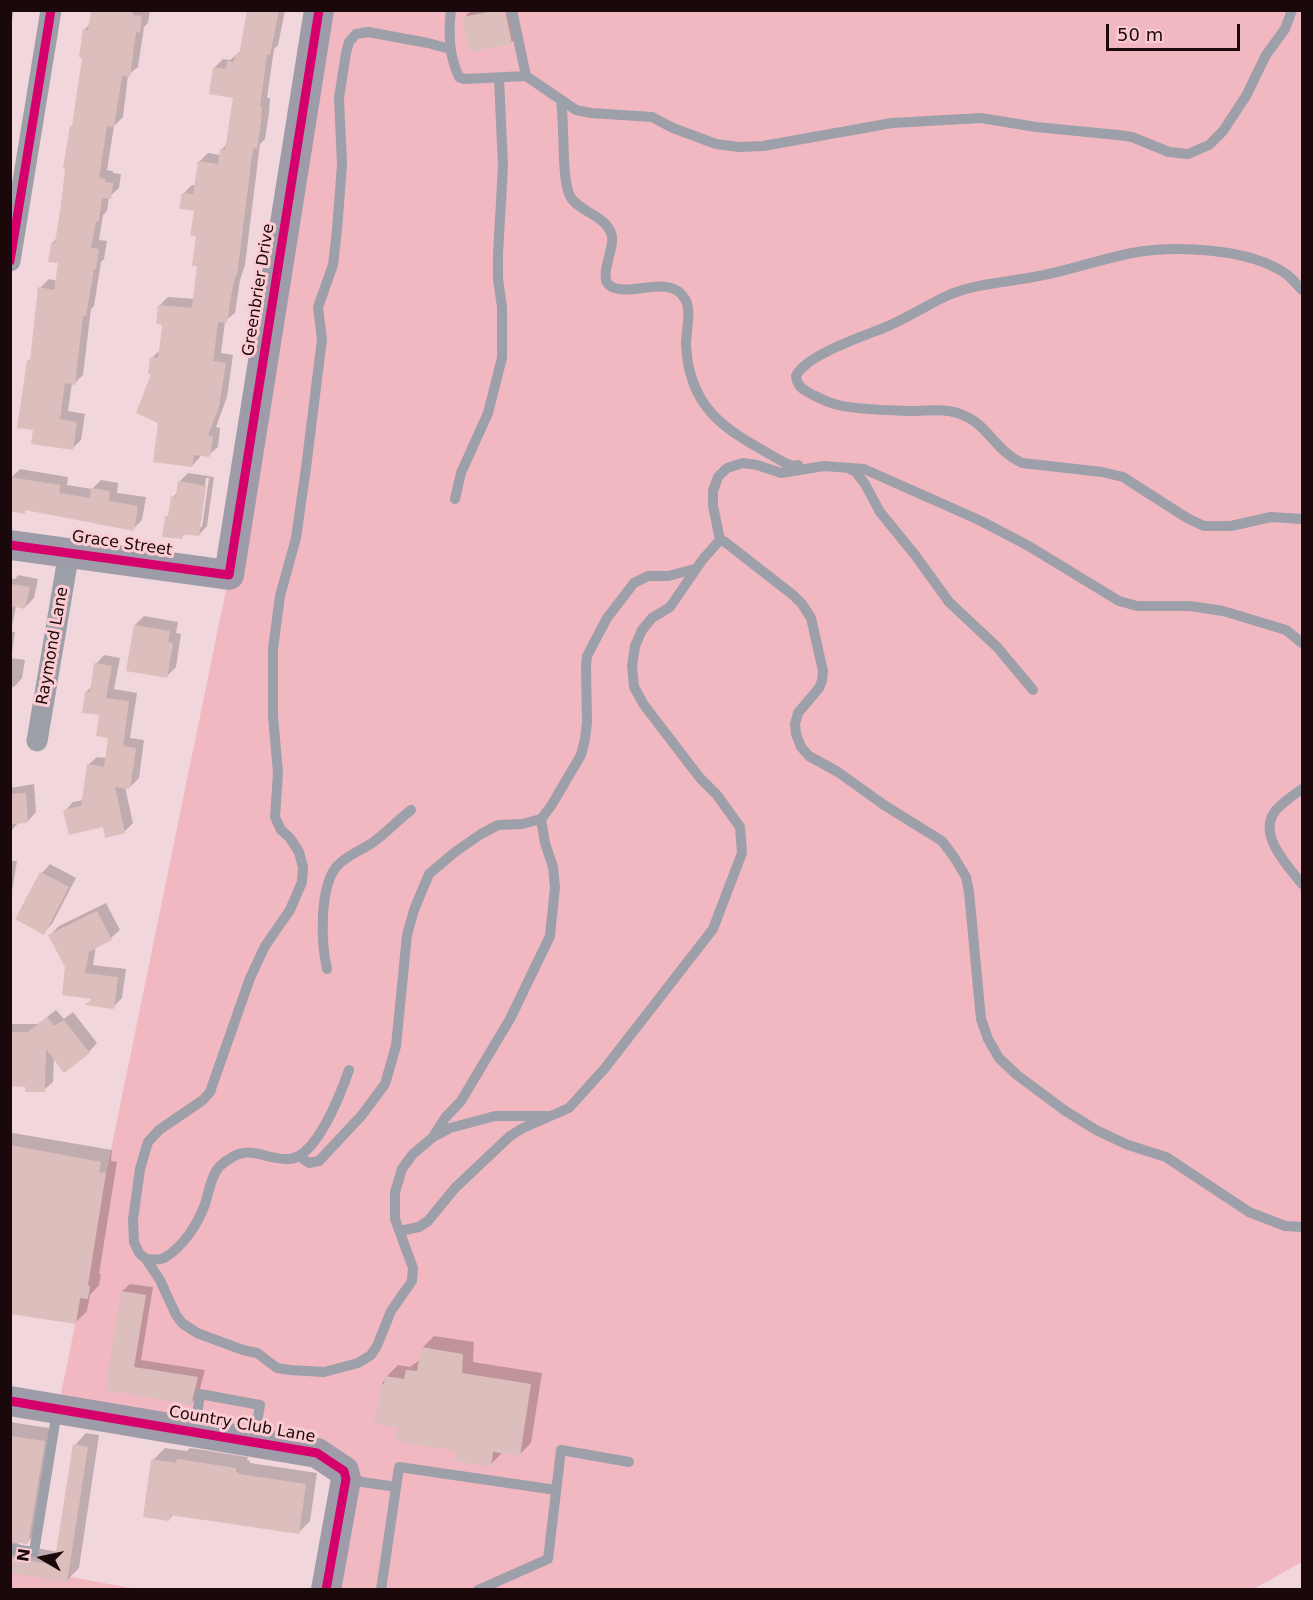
<!DOCTYPE html>
<style>
body{margin:0}
#map{position:relative;width:1313px;height:1600px;overflow:hidden;background:#f1d7db;font-family:"DejaVu Sans",sans-serif}
canvas{display:block}
.frame{position:absolute;inset:0;border:12px solid #1a080b;pointer-events:none}
.north{position:absolute;left:12px;top:1528px;width:60px;height:60px;-webkit-text-stroke:4px #fcccd3;paint-order:stroke;rotate:279deg;font-size:16px;font-weight:700;line-height:24px;text-align:center;color:#1a080b}
.north::after{content:'';display:block;margin:auto;width:21px;height:27px;background:#1a080b;clip-path:polygon(50% 0,100% 100%,50% 72%,0 100%)}
.scale{position:absolute;left:1106px;top:24px;width:134px;height:27px;box-sizing:border-box;border:3px solid #1a080b;border-top:0;padding-left:8px;font-size:18px;line-height:21px;white-space:nowrap;color:#1a080b;-webkit-text-stroke:4px #fcccd3;paint-order:stroke}
</style>
<div id="map">
<canvas width="1313" height="1600"></canvas>
<div class="frame"></div>
<div class="north">N</div>
<div class="scale">50 m</div>
</div>
<script>
const context = document.querySelector('canvas').getContext('2d');
context.lineJoin = 'round';
function paint(path, color) { context.fillStyle = color; context.fill(path, 'evenodd'); }
function trace(path, color, width, dash) { context.strokeStyle = color; context.lineWidth = width; context.lineCap = dash ? 'butt' : 'round'; context.setLineDash(dash || []); context.stroke(path); }
function write(font, color, halo, rows, align = 'center') {
  context.font = font + ' "DejaVu Sans",sans-serif'; context.lineWidth = 6; context.setLineDash([]); context.textBaseline = 'middle'; context.strokeStyle = halo; context.fillStyle = color; for (const [text, x, y, turn = 0] of rows) {
    context.save(); context.translate(x, y); context.rotate((+turn || 0) * Math.PI / 180); context.textAlign = isNaN(turn) ? turn : align; if (halo) context.strokeText(text, 0, 0); context.fillText(text, 0, 0); context.restore();
  }
}
paint(new Path2D(`
 M319,11H1302V1562L1252,1590L326,1589L339,1471L58,1408L229,575Z
 M11,1566L136,1589H11Z`), '#f1b8c2');
paint(new Path2D(`
 M10,10H14L10,30Z
 M92,10H150L148,23L144,27L138,67L128,75L123,117L114,126L107,170L113,171V173L121,174L119,188L109,197L107,211L103,215L99,240L107,241L104,259L101,262L94,306L91,309L83,375L75,383H72L68,411L85,414L81,440L72,449L35,429L29,361L31,358L40,288L49,279L57,281L60,262L52,243L57,238L71,127L74,123L84,56V30L91,23Z
 M249,10H292L285,11L278,45L274,49L267,98H270L269,113L265,139L260,144L245,265L240,280L235,313L225,321L221,353L233,355L227,397L216,427L220,428L218,447L209,455L200,454V457L192,466L159,422L152,358L161,349L164,328L160,305L168,297L195,299L199,265L198,235L195,210L183,194L192,185L196,186L199,162L208,153L220,155L221,150L228,143L234,96L214,68L223,59L230,60L242,50Z
 M471,10H515L520,34L511,43L464,18Z
 M20,469L68,477L67,485L92,489L101,480L118,483L117,493L146,497L142,520L133,529L27,509L24,512L11,478Z
 M188,473L214,477L207,526L199,535L186,533L181,538L167,516L170,513L173,497L178,492L179,482ZM206,478H209L202,527H199Z
 M18,575L38,579L34,598L25,607L16,606L11,632H15L11,658L25,660L22,678L14,687L10,686V578L15,579Z
 M144,616L178,622L176,633L181,634L176,667L167,676L135,625Z
 M104,655L120,658L114,689L137,693L130,738L144,740L139,778L129,788L125,787L133,823L124,832L65,811L73,802L83,800L88,765L97,757L107,758L110,737L100,714L86,692L92,686L96,664Z
 M34,784L36,812L28,821L19,822L10,832V788Z
 M10,861H17L10,903Z
 M50,864L76,878L52,924L43,933L42,873Z
 M106,903L120,930L111,938L96,946L93,965L126,969L122,998L113,1007L87,1004L94,997L67,967L50,935L59,926Z
 M56,1010L64,1019L73,1012L97,1043L89,1052L54,1057L53,1082L44,1090L27,1085H10V1024H38Z
 M13,1133L112,1150L111,1161L117,1162L99,1274H101L99,1285L90,1295L87,1311L75,1323L10,1313V1135Z
 M130,1284L153,1287L141,1360L205,1370L198,1396L190,1404L106,1389L122,1291Z
 M434,1336L474,1342L473,1362L542,1373L531,1443L519,1455L503,1452L490,1465L398,1426L382,1384L386,1377L398,1365L410,1367L421,1359L422,1348Z
 M10,1422L55,1429L39,1530L27,1542L13,1541L21,1545L58,1552L75,1445L86,1433L99,1435L79,1568L67,1580L10,1571Z
 M165,1448L187,1451L190,1448L248,1457L247,1460L250,1461V1463L317,1473L310,1521L298,1533L174,1514L169,1519L153,1460Z`), '#0003');
paint(new Path2D(`
 M91,10H133V15L142,16L140,33L136,32L130,77L122,76L114,127L107,126L99,178L105,179V182L113,183L111,199L102,198L99,221H96L91,248L99,249L96,269H94L86,316H83L75,385L65,383L60,419L77,422L73,450L31,444L33,430L17,428L27,360L30,361L38,287L54,290L58,263L48,262L51,243H55L62,198L65,169L63,168L70,126H72L82,58L79,57L83,29L88,30Z
 M247,10H279L270,55H267L260,106H262L261,122L257,149L253,148L237,275L236,274L232,290L227,323L218,322L213,361L226,363L219,407L208,435L213,436L210,457L194,455L192,467L153,462L158,423L136,413L151,374H148L150,357L158,358L162,328V325L156,324L158,305L192,308L197,266H192L196,236L190,235L194,211L179,209L182,193L193,194L198,161L218,164L220,149L225,150L233,98L209,94L213,67L226,69L227,61L234,62L235,54L239,55Z
 M498,10H505L512,44L469,52L462,17Z
 M10,477L60,485L59,493L90,498L91,488L110,491L109,501L138,506L134,531L25,510V514L10,511Z
 M178,481L206,486L199,536L183,534L182,539L162,537L165,516H168L171,496L176,497Z
 M10,584L30,587L25,609L10,606Z
 M134,625L170,631L168,642L173,643L167,678L126,671Z
 M94,663L112,666L106,698L129,701L123,746L136,748L130,789L115,787L125,833L105,838L103,827L69,835L63,810L81,806L87,764L104,767L108,738L96,736L99,715L82,713L85,692H90Z
 M26,793L28,823L10,824V794Z
 M40,872L69,887L44,935L15,919Z
 M97,911L112,940L89,952L85,973L118,977L114,1009L84,1005L93,999L62,995L65,967L48,935Z
 M47,1017L54,1026L64,1020L90,1053L64,1073L46,1049L45,1092H25V1087L10,1086V1032H28Z
 M10,1145L101,1162L99,1172L106,1173L88,1285L90,1286L88,1299L80,1298L76,1324L10,1314Z
 M121,1291L146,1295L134,1367L198,1377L191,1405L105,1390Z
 M421,1347L463,1354L462,1373L531,1384L520,1456L493,1452L491,1467L454,1461L456,1451L394,1441L397,1428L374,1424L381,1384H384L385,1376L404,1379L406,1370L417,1371Z
 M10,1436L45,1441L28,1544L10,1542Z
 M73,1444L88,1447L67,1582L10,1573V1557L54,1565Z
 M151,1459L176,1463L177,1459L236,1468V1472L239,1473V1474L306,1484L299,1534L170,1515L169,1521L143,1517Z`), '#dcbebd');
trace(new Path2D(`
 M451,10C448,34 449,56 459,77L464,79L526,76
 M512,10L526,76L576,110L591,113L652,117L673,128L716,144L739,147L763,146L892,123L981,118L1036,127L1118,135L1132,137L1169,152L1188,154L1209,145L1223,131L1246,96L1266,55L1285,29L1292,10
 M450,49L428,43L368,32L356,34L349,42L346,53L339,98L342,165L337,230L333,265L318,307L322,339L306,468L296,538L280,596L273,649V716L278,773L275,817L281,830L290,838L299,852L303,867L302,882L290,910L265,946L250,978L210,1092L203,1100L159,1130L148,1142L140,1169L133,1220L134,1242L139,1253L146,1259L160,1280L176,1315L182,1323L197,1333L243,1350L257,1353L277,1368L290,1370L324,1372L358,1363L371,1355L377,1346L391,1311L412,1281L413,1268L395,1219V1192L402,1169L412,1155L433,1137L445,1118L461,1101L510,1019L550,936L555,887L553,867L545,843L541,819
 M561,101C565,125 561,177 570,196C578,212 607,215 612,236C615,250 596,280 612,287C633,297 670,273 685,299C692,310 686,331 686,344C689,414 731,432 785,463L793,466L798,465
 M1302,290C1297,285 1292,278 1286,274C1250,248 1174,245 1132,253C1101,259 1071,270 1039,276C1010,282 978,283 951,294C928,304 908,318 886,327C864,336 806,355 796,376C797,387 804,390 813,395C821,399 830,403 838,405C857,410 892,410 912,411C924,411 937,409 949,411C988,418 991,449 1022,463L1102,472L1123,477L1187,518L1204,526H1231L1271,517L1302,519
 M848,468L856,472L865,484L880,512L915,555L949,602L997,647L1033,690
 M455,499L461,473L488,413L502,358V307L498,279V254L503,166L499,78
 M720,540L725,542L793,595L802,604L811,618L823,671L822,681L819,688L798,713L795,724L796,734L801,747L809,756L838,772L884,805L942,841L954,857L966,877L969,892L981,1019L988,1039L999,1058L1017,1075L1064,1110L1096,1130L1128,1145L1166,1157L1249,1212L1285,1226L1302,1227
 M720,540L713,506V491L718,477L727,468L743,463L757,465L781,473L824,466L864,469L979,520L1027,545L1119,601L1137,606H1190L1223,611L1286,630L1302,643
 M1302,789C1294,795 1283,802 1276,810C1256,834 1288,866 1302,884
 M327,969C321,943 319,887 337,866C347,855 360,851 372,843C386,833 398,820 411,810
 M433,1137L450,1128L495,1116H548
 M299,1156L309,1163L319,1161L362,1115L385,1084L396,1046L407,935L414,910L429,874L455,852L481,834L498,825L522,824L541,819L551,806L581,755L585,739L587,723L586,666L587,656L607,618L634,583L648,576H668L695,569
 M400,1231L419,1227L428,1221L455,1188L510,1136L523,1128L569,1108L605,1068L713,929L742,853L740,827L717,795L700,778L644,705L634,687L632,666L635,646L642,630L652,618L670,607L703,559L720,540
 M146,1259C152,1259 158,1261 164,1258C183,1247 198,1224 205,1204C209,1192 211,1175 220,1166C249,1139 262,1161 290,1159C317,1156 341,1093 349,1070
 M195,1430L200,1394L260,1405L254,1442
 M349,1480L396,1487
 M10,1549L34,1552L57,1411
 M381,1590L399,1467L556,1490
 M478,1590L548,1559L561,1450L629,1462`), '#9d9fa9', 10);
trace(new Path2D(`
 M10,261L51,10
 M37,741L69,552`), '#9d9fa9', 21);
trace(new Path2D(`
 M10,545L229,575L319,10
 M10,1401L317,1453L344,1471L346,1479L326,1590`), '#9d9ca8', 30);
trace(new Path2D(`
 M10,261L51,10
 M10,545L229,575L319,10
 M10,1401L317,1453L344,1471L346,1479L326,1590`), '#d6006c', 9);
write('16px', '#1a080b', '#fcccd3', [
 ["Greenbrier Drive",259,290,-81],
 ["Grace Street",122,544,8],
 ["Raymond Lane",53,646,-80],
 ["Country Club Lane",242,1425,10]
]);
</script>
